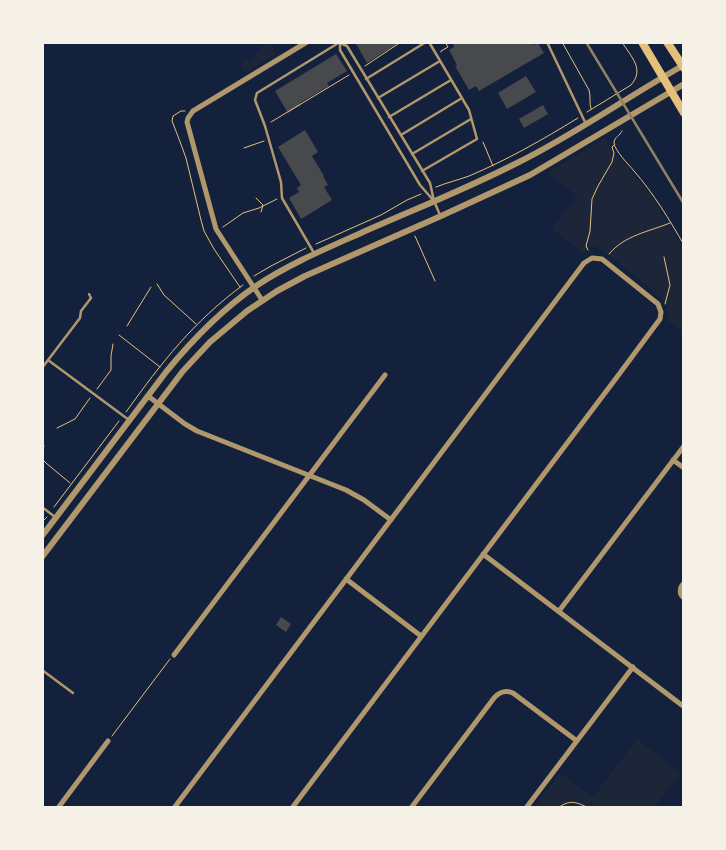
<!DOCTYPE html>
<style>
body{margin:0}
#map{position:relative;width:726px;height:850px;overflow:hidden;background:#14213d;font-family:"IBM Plex Sans",sans-serif}
canvas{display:block}
.frame{position:absolute;inset:0;border:44px solid #f6f1e7;pointer-events:none}
</style>
<div id="map">
<canvas width="726" height="850"></canvas>
<div class="frame"></div>
</div>
<script>
const context = document.querySelector('canvas').getContext('2d');
context.lineJoin = 'round';
function paint(path, color) { context.fillStyle = color; context.fill(path, 'evenodd'); }
function trace(path, color, width, dash) { context.strokeStyle = color; context.lineWidth = width; context.lineCap = dash ? 'butt' : 'round'; context.setLineDash(dash || []); context.stroke(path); }
paint(new Path2D(`
 M265,43H273L274,55L248,71H243L242,66L244,60L247,59L251,61Z
 M606,138L617,155L650,194L683,249V331L667,320C668,313 668,307 664,301C659,294 603,249 596,247C590,246 586,249 583,253L552,229L577,196L548,173Z
 M637,739L681,773L654,807L534,808L560,773L593,797Z`), '#1d2539');
trace(new Path2D(`
 M42,46L45,42`), '#0b132b', 2.5);
paint(new Path2D(`
 M355,42H400L367,63Z
 M452,42H532L533,45L538,43L544,53L479,91L476,86L469,90L455,66L457,65L449,50L454,47Z
 M336,54L347,71L327,83L329,86L300,103L301,105L288,113L275,91Z
 M526,76L536,92L507,109L498,93Z
 M543,105L548,114L524,128L519,119Z
 M305,130L318,152L312,156L324,176H323L328,185L324,187L332,200L301,219L289,198L299,192L297,188L301,185L278,147Z
 M281,617L291,624L286,632L276,625Z`), '#48494c');
trace(new Path2D(`
 M562,42L589,90C591,97 589,103 591,109
 M441,52V51L448,47L445,42
 M365,66L401,42
 M185,111H181L173,116L172,121L179,139L186,158L201,220L204,231L214,249L240,287
 M587,112L631,85C645,69 631,57 622,42
 M271,122L349,75
 M622,131C620,136 614,137 614,143C615,151 629,165 634,171C654,194 669,219 684,245
 M483,142L493,166
 M244,148L264,141
 M436,187C446,183 458,180 469,176C507,160 542,140 578,118
 M256,198L263,205L261,212
 M223,227L243,213L259,208L277,199
 M415,236L435,281
 M316,244L381,215L407,200L421,194
 M588,250L586,246L590,231L592,199L598,186L612,162L614,153L612,147L614,145
 M609,254C625,235 648,232 670,223
 M664,257L670,285L665,304
 M254,276L271,266L306,248
 M157,284L164,295L196,324
 M127,326L151,287
 M119,335L160,367
 M97,389L111,370V356L113,344
 M126,412C162,362 193,322 243,285
 M57,428L75,419L90,398
 M42,453L44,446
 M42,459L46,463L70,483
 M54,507L119,421
 M42,522L47,517
 M112,736L170,659
 M558,808C570,799 576,802 589,808`), '#e5c07b', 1);
trace(new Path2D(`
 M547,42L585,122
 M340,43L347,46L430,183L434,201L440,215
 M340,43V50L420,185L433,200
 M366,79L426,42
 M378,98L440,61
 M389,117L451,80
 M401,135L462,98
 M412,154L471,119
 M422,171L477,139L469,110L429,42
 M314,253L282,198L281,182L265,126L255,100L257,93L340,42
 M48,360L129,420
 M42,368L80,318L81,311L91,298L89,294
 M42,507L55,517
 M42,670L73,693`), '#b1986c', 2.5);
trace(new Path2D(`
 M262,300L216,229L187,122L188,118L193,111L307,42
 M148,396L185,424L197,431L346,490L364,500L391,520
 M673,460L684,468
 M483,554L683,706L684,705
 M346,579L421,636
 M684,583C679,588 679,594 684,598
 M559,611L684,446
 M174,655L385,375
 M58,808L108,741
 M174,808L584,263L592,258L602,259L658,304L661,312L660,319L617,377L292,808
 M411,808L494,698C499,692 506,690 513,693L577,741
 M526,808L633,667`), '#b1986c', 5);
trace(new Path2D(`
 M42,536L166,372C193,339 221,310 256,286C289,264 325,249 361,233C413,210 466,189 517,163C574,135 627,97 684,65
 M42,557L183,371L210,342L247,311L277,291L305,276L441,216L530,175L684,84`), '#b1986c', 6);
trace(new Path2D(`
 M642,42L684,113
 M667,42L684,68`), '#e5c07b', 8);
trace(new Path2D(`
 M586,42L684,204`), '#918062', 2.5);
</script>
